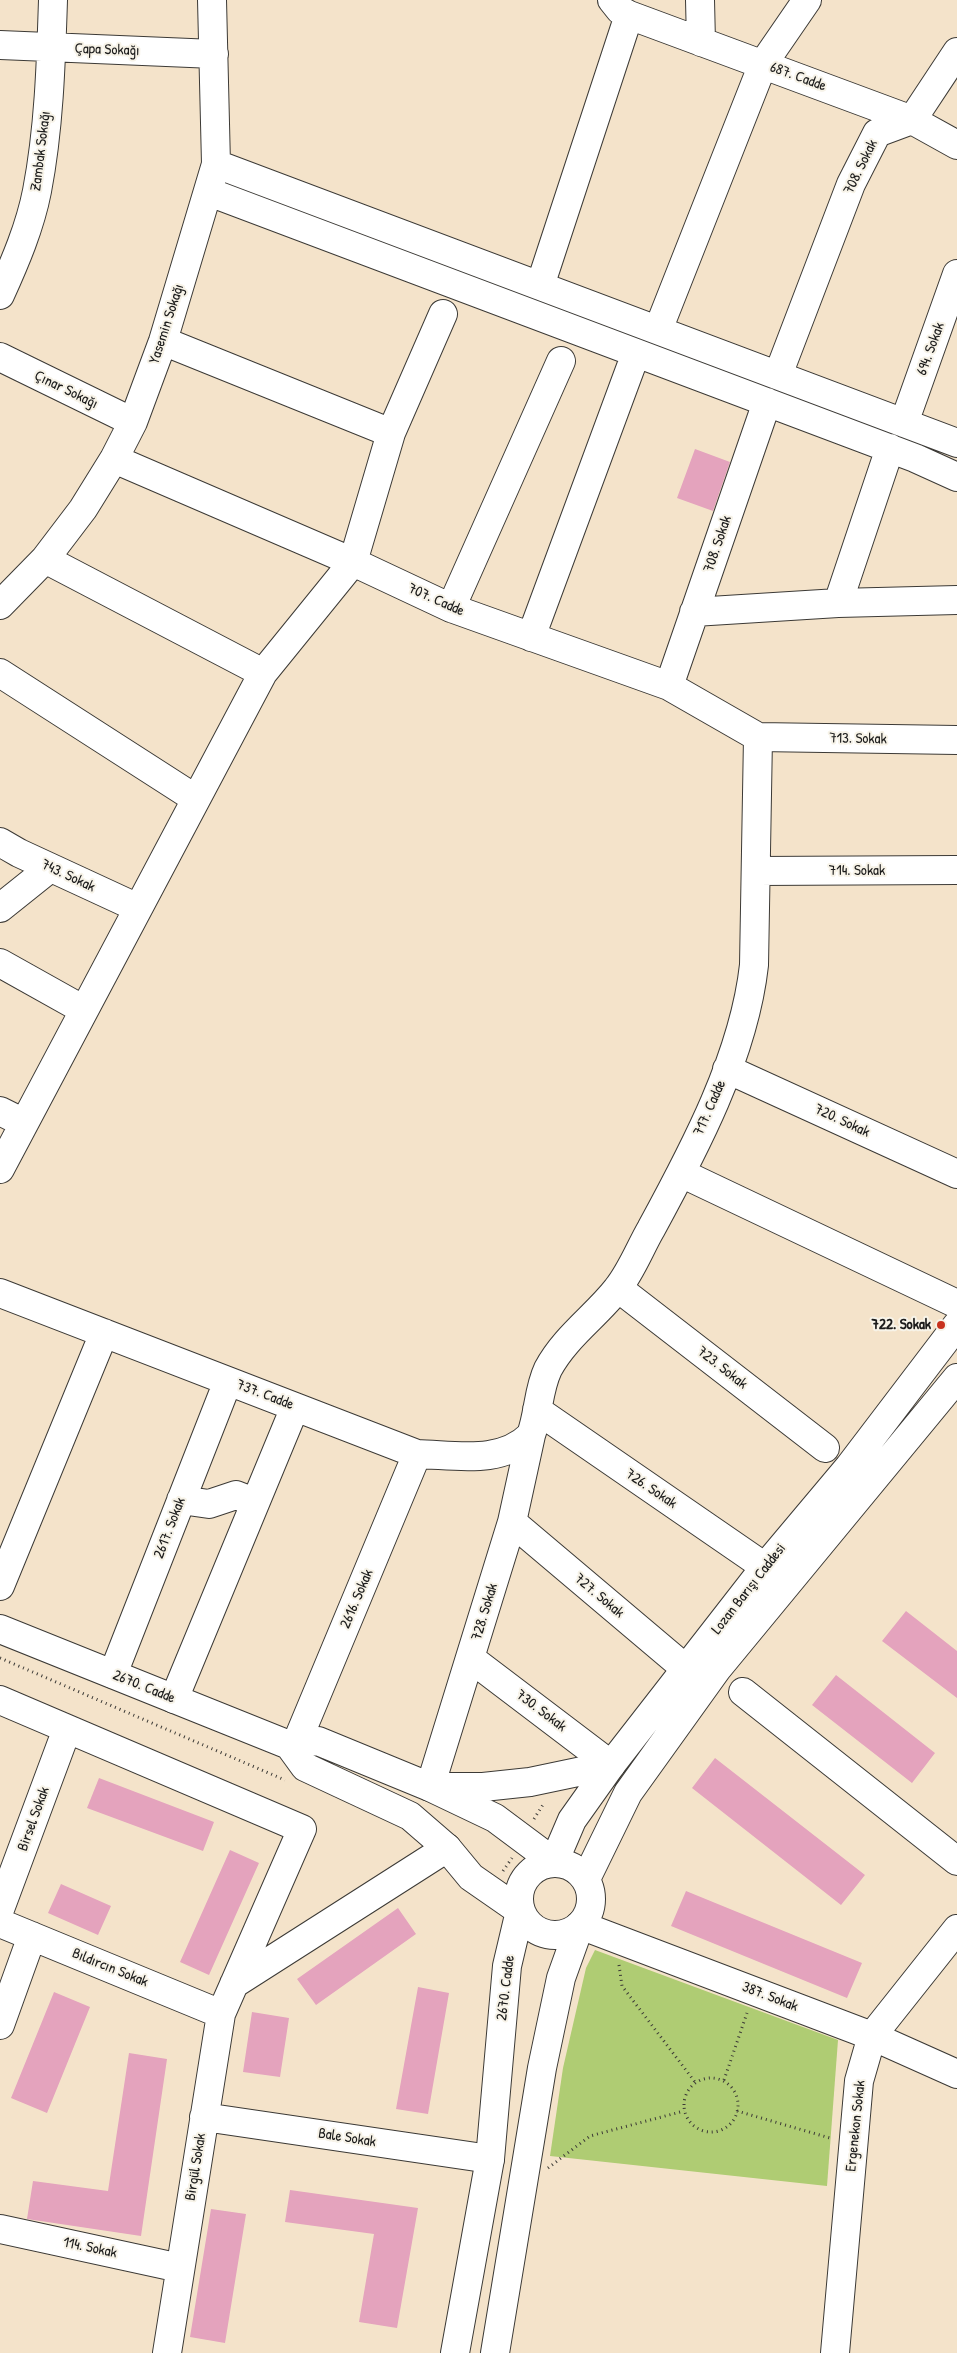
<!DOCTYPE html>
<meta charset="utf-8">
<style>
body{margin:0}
canvas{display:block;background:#f4e3ca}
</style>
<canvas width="957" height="2353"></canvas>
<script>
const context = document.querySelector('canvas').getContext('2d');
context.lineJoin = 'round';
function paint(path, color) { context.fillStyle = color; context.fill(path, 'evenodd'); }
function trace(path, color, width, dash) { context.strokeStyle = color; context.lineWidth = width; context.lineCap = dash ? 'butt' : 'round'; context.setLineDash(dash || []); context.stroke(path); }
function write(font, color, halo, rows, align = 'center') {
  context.font = font + ' "Patrick Hand",sans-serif'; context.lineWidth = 4; context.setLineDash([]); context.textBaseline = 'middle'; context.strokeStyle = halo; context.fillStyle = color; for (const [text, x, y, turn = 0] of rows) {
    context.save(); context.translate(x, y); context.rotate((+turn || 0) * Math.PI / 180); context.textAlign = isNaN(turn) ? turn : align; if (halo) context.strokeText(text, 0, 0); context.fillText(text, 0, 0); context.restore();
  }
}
paint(new Path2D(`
 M595,1950L838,2040L827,2186L550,2156L563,2068L586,1968Z`), '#afcc73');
paint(new Path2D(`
 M695,449L730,462L713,511L677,498Z
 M906,1611L957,1651V1698L882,1641Z
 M836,1675L935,1753L912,1783L812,1705Z
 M715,1758L865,1875L841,1905L692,1788Z
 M99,1778L214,1822L203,1851L87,1808Z
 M230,1850L259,1863L209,1975L180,1962Z
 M61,1884L111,1906L98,1935L48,1913Z
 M686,1891L862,1963L847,1998L671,1926Z
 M398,1908L416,1934L316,2005L297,1979Z
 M418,1987L449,1993L428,2114L396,2109Z
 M54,1992L90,2007L47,2113L11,2098Z
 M252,2012L289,2018L280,2077L243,2072Z
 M129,2053L167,2059L141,2236L27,2219L33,2181L108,2191Z
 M290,2190L418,2208L397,2328L359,2322L374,2234L285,2222Z
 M211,2209L246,2214L225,2343L190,2337Z`), '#e4a3bd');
const minor = new Path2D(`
 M612,0L620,10L629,15L912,120L957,52
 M700,0L701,42
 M0,45L214,54
 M216,164L957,443
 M209,192L915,458L957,477
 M540,286L629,15
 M0,295C15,262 30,227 37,191C49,129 51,63 53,0
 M658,330L763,64L807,0
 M163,341L391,433
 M0,357L133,422
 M778,375L851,184L877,133L912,120L957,145
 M904,423L957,274
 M114,459L353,562L451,608L669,686L758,737L957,740
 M45,559L263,673
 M838,603L890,448
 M0,605L45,559L83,509L114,459L133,422L163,341L216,164L212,0
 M451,608L561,361
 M694,612L838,603L957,600
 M531,637L636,353
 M0,673L196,799
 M669,686L767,402
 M0,842L19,853L138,908
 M757,871L957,870
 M0,908L50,868
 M0,963L84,1010
 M727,1069L957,1174
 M0,1111L24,1123
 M0,1169L263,673L353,562L391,433L443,314
 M681,1173L957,1304
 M618,1288L825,1448
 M0,1293L417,1454C457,1455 501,1465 531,1435
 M537,1410L765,1567
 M181,1500L209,1504L236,1495L254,1502
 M512,1522L686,1669
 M0,1586L104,1333
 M470,1658L611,1765
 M113,1674L228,1381
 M743,1692L957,1861
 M174,1699L295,1407
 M0,1700L302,1829L221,2014L167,2353
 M296,1744L417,1454
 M430,1787L512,1522L531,1435C539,1413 538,1390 548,1369C565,1337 596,1316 617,1289C631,1272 640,1248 651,1229C694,1150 744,1056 754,965L758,737
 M0,1909L67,1729
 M0,1923L221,2014
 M580,1925L872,2036L957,2074
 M234,1984L447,1848
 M0,2025L32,1936
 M204,2117L490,2159
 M0,2229L180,2268
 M835,2353L859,2081L872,2036L957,1929`);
const major = new Path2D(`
 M0,1629L289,1745
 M437,1787H483L530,1782L611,1765
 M554,1862L572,1820L611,1765L765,1567L849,1467L957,1325
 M519 1899a36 36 0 1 1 72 0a36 36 0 1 1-72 0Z
 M586,1879L628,1793L717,1669L957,1378
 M520,1911L471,1877L447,1848L410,1816L305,1767L289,1745L318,1741L430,1787L495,1818L554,1862
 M455,2353L490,2159L507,1966L520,1911
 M495,2353L542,2068L561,1978L580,1925`);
trace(minor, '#3c3a36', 30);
trace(major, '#3c3a36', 30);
trace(new Path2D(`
 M0,1658L285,1780
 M534,1819L544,1803
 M503,1871L512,1858
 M619,1965L622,1986L695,2082
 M684 2105a27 27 0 1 1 54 0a27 27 0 1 1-54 0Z
 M724,2080L747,2013
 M737,2111L830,2138
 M548,2168L590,2136L684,2111`), '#3c3a36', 3, [1, 4]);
trace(minor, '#fff', 28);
trace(major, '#fff', 28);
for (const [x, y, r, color] of [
 [941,1325,5,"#c8321e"]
]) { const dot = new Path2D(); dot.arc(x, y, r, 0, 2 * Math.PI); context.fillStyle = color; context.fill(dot); trace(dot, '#f7f3e8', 2); }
write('15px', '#1c1c1c', '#f7f3e8', [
 ["Çapa Sokağı",107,50,2],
 ["687. Cadde",798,77,20],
 ["Zambak Sokağı",41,151,-83],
 ["708. Sokak",861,167,-64],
 ["Yasemin Sokağı",167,324,-72],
 ["694. Sokak",931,349,-70],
 ["Çınar Sokağı",66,390,26],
 ["708. Sokak",718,544,-71],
 ["707. Cadde",436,600,24],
 ["713. Sokak",858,739,1],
 ["714. Sokak",857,871],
 ["743. Sokak",68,876,25],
 ["717. Cadde",710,1108,-66],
 ["720. Sokak",842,1121,25],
 ["723. Sokak",722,1368,38],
 ["737. Cadde",265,1395,21],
 ["726. Sokak",651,1489,34],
 ["2617. Sokak",170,1528,-69],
 ["Lozan Barışı Caddesi",749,1589,-52],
 ["727. Sokak",599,1596,40],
 ["2616. Sokak",357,1599,-67],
 ["728. Sokak",485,1612,-73],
 ["2670. Cadde",144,1687,22],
 ["730. Sokak",541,1711,37],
 ["Birsel Sokak",34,1819,-70],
 ["Bıldırcın Sokak",110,1968,22],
 ["2670. Cadde",506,1988,-83],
 ["387. Sokak",770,1997,21],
 ["Ergenekon Sokak",856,2126,-84],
 ["Bale Sokak",347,2138,9],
 ["Birgül Sokak",196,2167,-81],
 ["114. Sokak",90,2248,12]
]);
write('bold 15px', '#1c1c1c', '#f7f3e8', [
 ["722. Sokak",931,1325]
], 'right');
</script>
